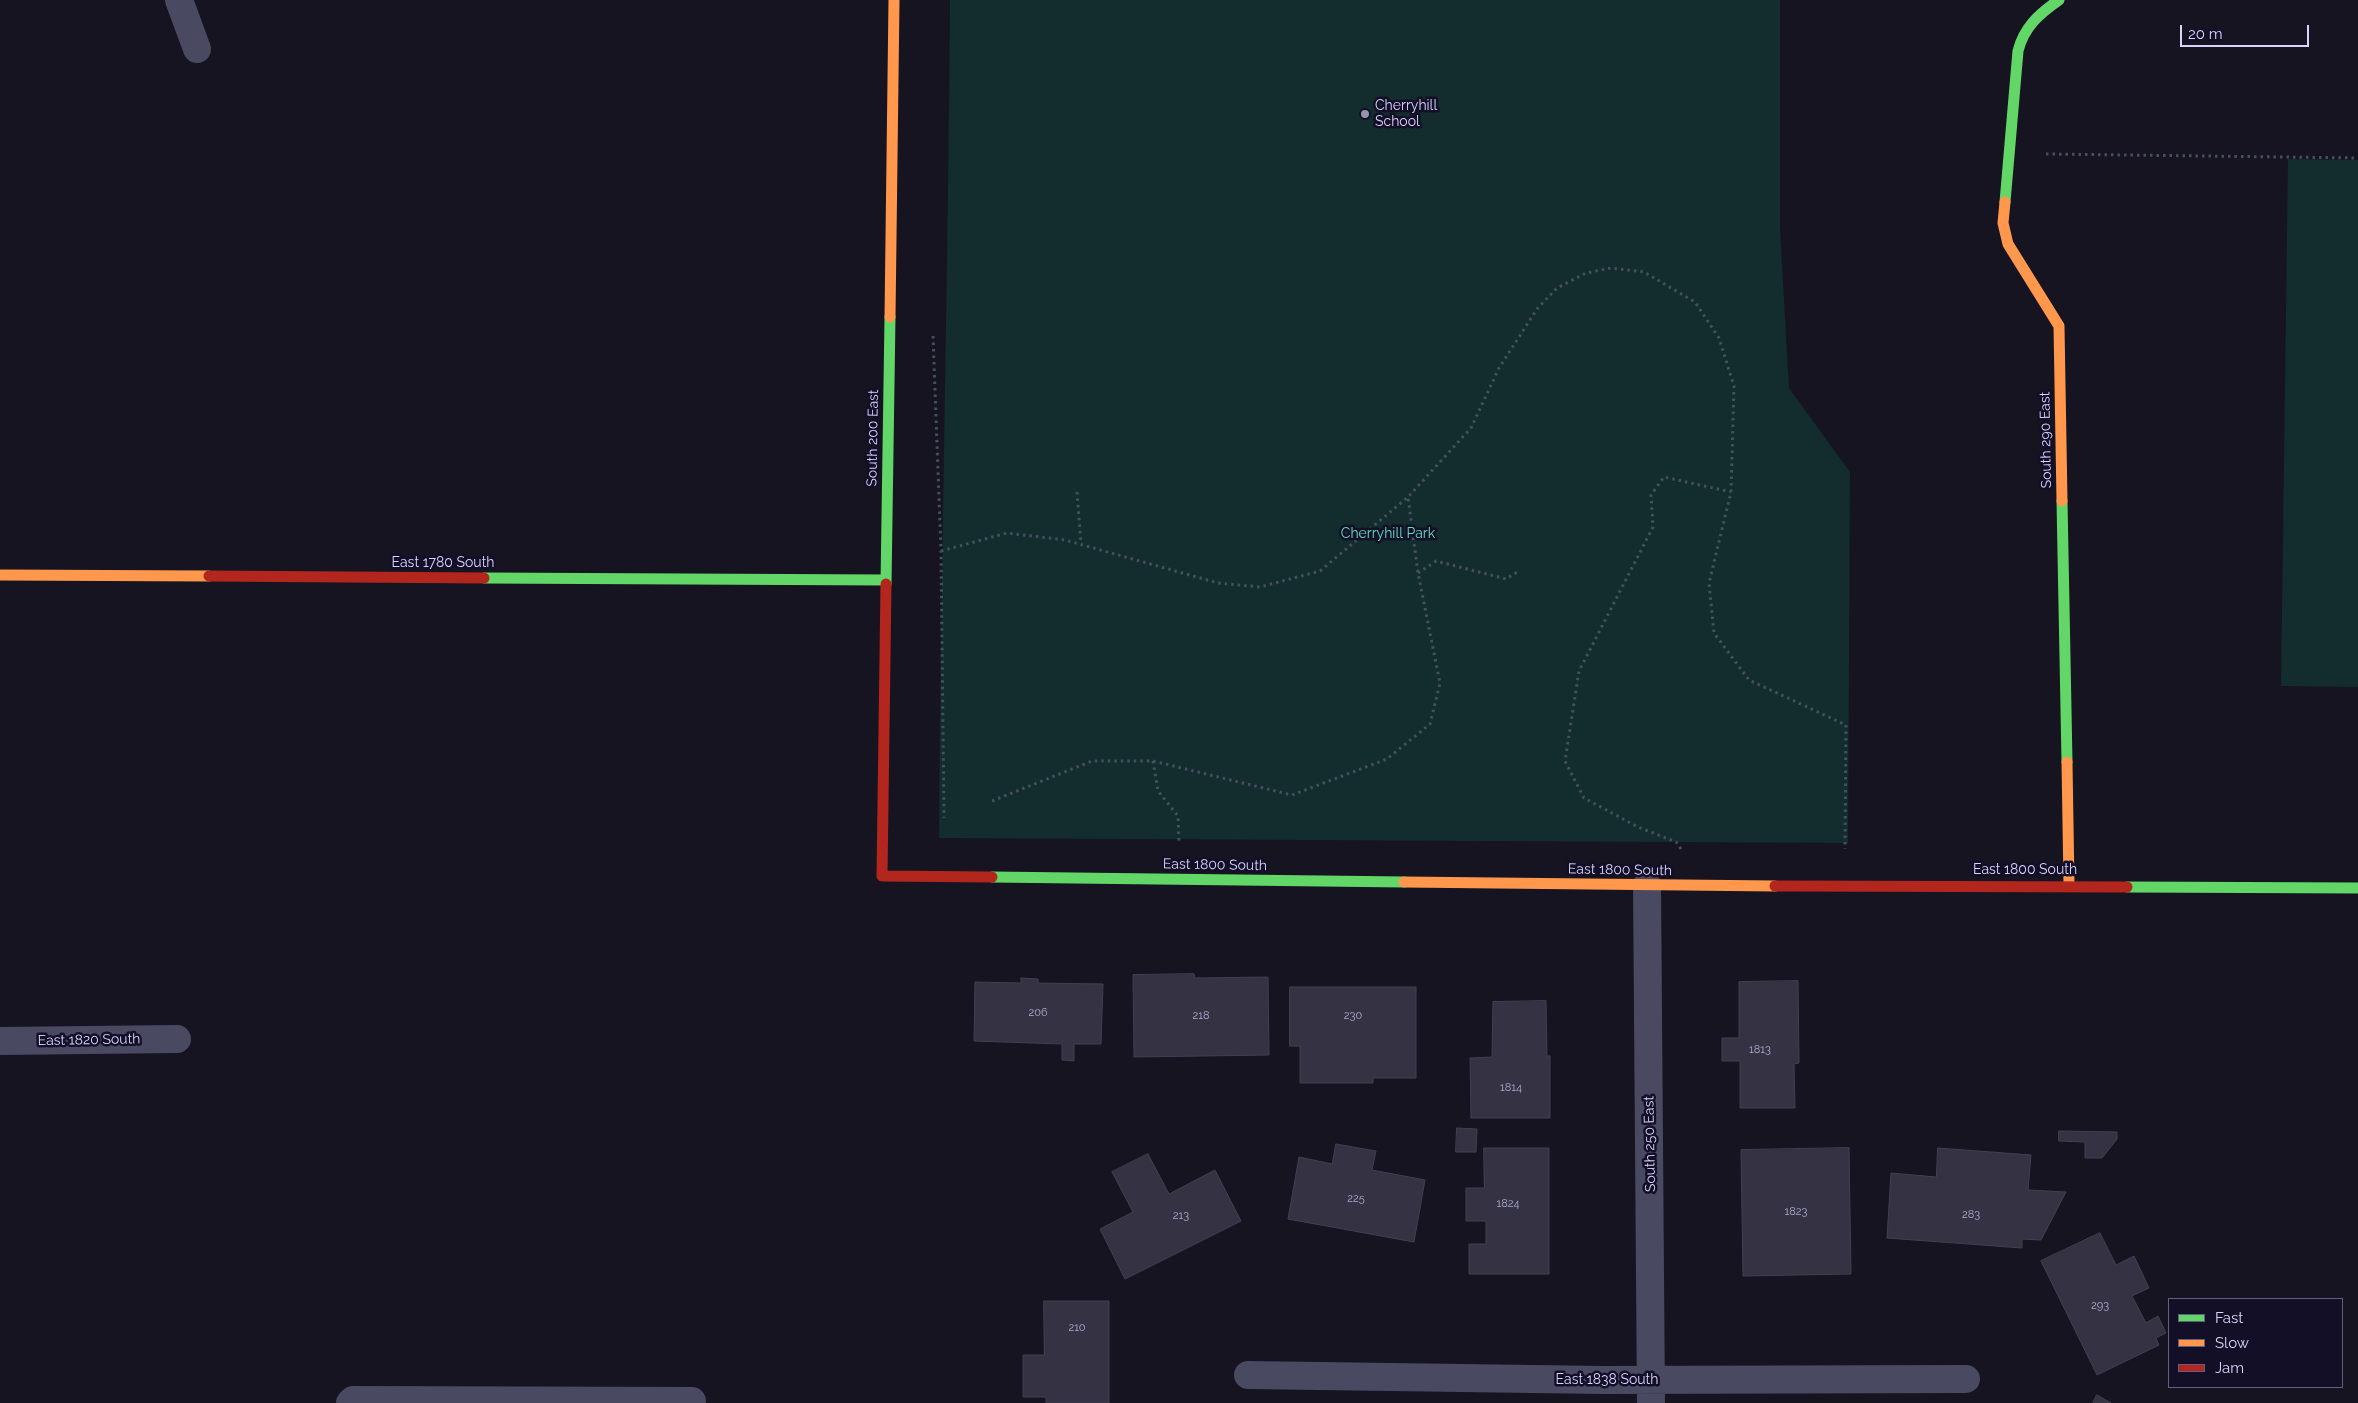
<!DOCTYPE html>
<style>
body{margin:0}
#map{position:relative;width:2358px;height:1403px;overflow:hidden;background:#161421;font-family:Raleway,sans-serif}
canvas{display:block}
.legend{position:absolute;left:2168px;top:1298px;width:175px;height:90px;box-sizing:border-box;background:#130f26;border:1px solid #625e7d;margin:0;padding:6px 9px;list-style:none;font-size:15px;color:#d9d4ff}
.legend li{display:flex;align-items:center;gap:10px;height:25px}
.legend b{width:25px;border:1px solid #625e7d}
.scale{position:absolute;left:2180px;top:25px;width:129px;height:22px;box-sizing:border-box;border:2px solid #d9d4ff;border-top:0;padding-left:6px;font-size:15px;line-height:18px;white-space:nowrap;color:#d9d4ff;-webkit-text-stroke:4px #130f26;paint-order:stroke}
</style>
<div id="map">
<canvas width="2358" height="1403"></canvas>
<ul class="legend">
<li><b style="height:6px;background:#63d668"></b>Fast</li>
<li><b style="height:6px;background:#ff974d"></b>Slow</li>
<li><b style="height:6px;background:#b3261e"></b>Jam</li>
</ul>
<div class="scale">20 m</div>
</div>
<script>
const context = document.querySelector('canvas').getContext('2d');
context.lineJoin = 'round';
function paint(path, color) { context.fillStyle = color; context.fill(path, 'evenodd'); }
function trace(path, color, width, dash) { context.strokeStyle = color; context.lineWidth = width; context.lineCap = dash ? 'butt' : 'round'; context.setLineDash(dash || []); context.stroke(path); }
function write(font, color, halo, rows, align = 'center') {
  context.font = font + ' Raleway,sans-serif'; context.lineWidth = 5; context.setLineDash([]); context.textBaseline = 'middle'; context.strokeStyle = halo; context.fillStyle = color; for (const [text, x, y, turn = 0] of rows) {
    context.save(); context.translate(x, y); context.rotate((+turn || 0) * Math.PI / 180); context.textAlign = isNaN(turn) ? turn : align; if (halo) context.strokeText(text, 0, 0); context.fillText(text, 0, 0); context.restore();
  }
}
paint(new Path2D(`
 M950,0H1780V229L1789,388L1850,472L1848,843L939,838C941,558 948,279 950,0Z
 M2288,159L2358,160V687L2281,686Z`), '#132c2d');
const building = new Path2D(`
 M1194,974L1195,978L1268,977L1269,1055L1134,1057L1133,975Z
 M1021,978L1038,979V983L1103,984L1101,1044H1074V1061L1062,1060V1044L974,1041L975,982L1021,983Z
 M1798,981L1799,1063L1794,1064L1795,1108H1740V1061H1722V1038H1739V982Z
 M1290,987H1416V1078H1373V1083H1300V1046H1290Z
 M1546,1001L1547,1056H1550V1118H1471L1470,1058L1492,1057L1493,1002Z
 M1457,1128L1477,1129L1476,1152H1456Z
 M2059,1131L2117,1132V1139L2102,1158H2085V1142L2059,1141Z
 M1336,1144L1376,1151L1372,1170L1425,1180L1414,1242L1288,1219L1299,1157L1332,1164Z
 M1484,1148H1549V1274H1469V1244H1486V1221H1466V1188H1484Z
 M1849,1148L1851,1274L1743,1276L1741,1150Z
 M1938,1148L2031,1155L2028,1190L2066,1192L2041,1240L2022,1239V1248L1887,1238L1891,1173L1936,1177Z
 M1148,1154L1169,1194L1215,1170L1241,1221L1125,1279L1100,1229L1133,1212L1112,1172Z
 M2100,1233L2116,1265L2134,1256L2149,1288L2132,1296L2146,1323L2158,1316L2166,1333L2156,1338L2159,1345L2097,1375L2041,1261Z
 M1044,1301H1109V1403H1046V1397H1023V1355H1044Z
 M2097,1395L2111,1403H2093Z`);
paint(building, '#343243');
trace(building, '#433f54', 1);
trace(new Path2D(`
 M2046,154L2358,158
 M933,336L941,551L944,818
 M1077,492L1081,544
 M941,551L1007,533L1065,540L1218,583L1260,587L1320,571L1408,497L1471,428L1499,368L1537,309L1557,288L1586,273L1611,268L1644,272L1695,302L1719,338L1734,386L1731,492L1709,583L1714,633L1749,680L1846,725L1845,849
 M1418,573L1436,561L1506,579L1519,571
 M1153,761L1158,791L1178,816L1179,843
 M992,801L1092,761H1153L1292,795L1387,759L1430,724L1440,683L1418,573L1408,497
 M1681,849L1676,842L1638,827L1584,798L1565,761L1579,671L1653,527L1651,495L1664,477L1731,492`), '#44505f', 3, [2.5, 4]);
trace(new Path2D(`
 M179,0L197,49
 M1647,885L1651,1403
 M0,1041L177,1039
 M1248,1375L1604,1380L1966,1379
 M350,1403L353,1400L692,1401`), '#4a4962', 28);
trace(new Path2D(`
 M2005,202L2018,51C2024,27 2039,14 2059,0
 M2062,501L2067,762
 M484,578L886,580
 M886,584L890,317
 M992,877L1404,882
 M2127,887L2358,888`), '#63d668', 11);
trace(new Path2D(`
 M2005,202L2003,223L2008,244L2059,326L2062,501
 M890,317L894,0
 M0,575L209,576
 M2067,762L2069,885
 M1404,882L1775,886`), '#ff974d', 11);
trace(new Path2D(`
 M209,576L484,578
 M886,584L882,876L992,877
 M1775,886L2127,887`), '#b3261e', 11);
for (const [x, y, r, color] of [
 [1365,114,5,"#9591b1"]
]) { const dot = new Path2D(); dot.arc(x, y, r, 0, 2 * Math.PI); context.fillStyle = color; context.fill(dot); trace(dot, '#130f26', 2); }
write('11px', '#b0acd0', null, [
 ["206",1038,1013],
 ["218",1201,1016],
 ["230",1353,1016],
 ["1813",1760,1050],
 ["1814",1511,1088],
 ["225",1356,1199],
 ["1824",1508,1204],
 ["1823",1796,1212],
 ["283",1971,1215],
 ["213",1181,1216],
 ["293",2100,1306],
 ["210",1077,1328]
]);
write('14px', '#d9d4ff', '#130f26', [
 ["Cherryhill",1375,106],
 ["School",1375,122]
], 'left');
write('14px', '#d9d4ff', '#130f26', [
 ["South 200 East",873,438,-89],
 ["South 290 East",2046,440,-91],
 ["East 1780 South",443,563],
 ["East 1800 South",1215,865,1],
 ["East 1800 South",1620,870,1],
 ["East 1800 South",2025,870],
 ["East 1820 South",89,1040,-1],
 ["South 250 East",1650,1144,-91],
 ["East 1838 South",1607,1380]
]);
write('14px', '#5fe0c0', '#130f26', [
 ["Cherryhill Park",1388,534]
]);
</script>
